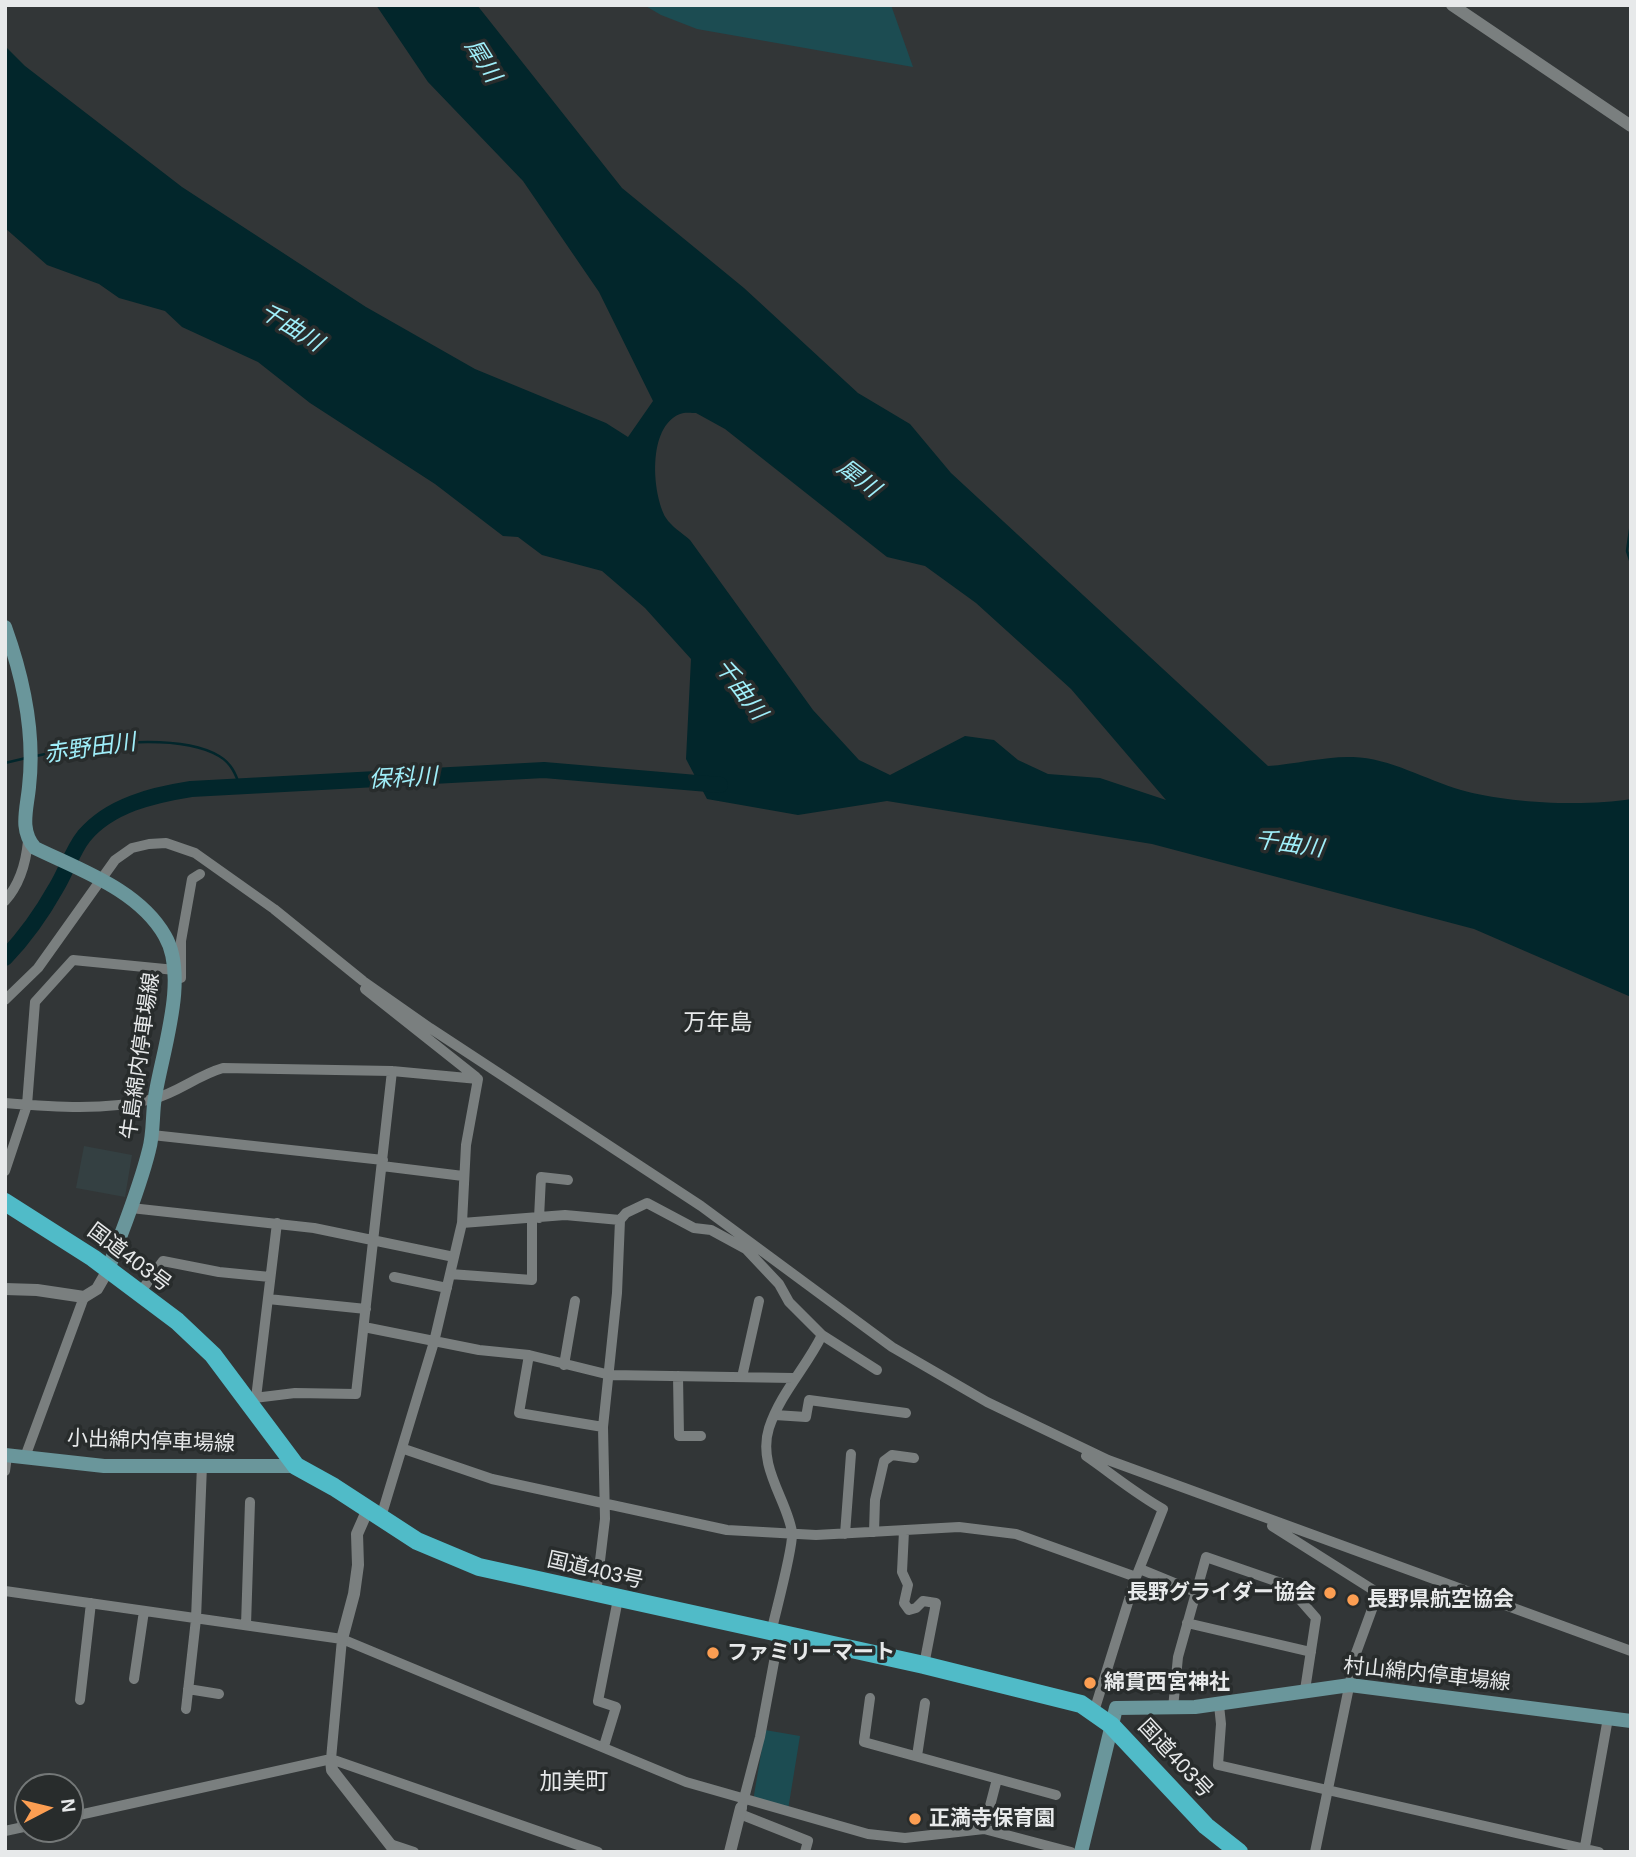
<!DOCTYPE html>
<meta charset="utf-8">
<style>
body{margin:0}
#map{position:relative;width:1636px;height:1857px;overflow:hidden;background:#323637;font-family:Arial,sans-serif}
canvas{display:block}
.frame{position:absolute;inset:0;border:7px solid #e7e9ea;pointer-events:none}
.north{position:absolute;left:14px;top:1773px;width:70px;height:70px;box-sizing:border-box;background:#282c2c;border:2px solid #747878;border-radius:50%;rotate:83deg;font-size:19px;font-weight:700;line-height:28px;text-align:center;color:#e7e9ea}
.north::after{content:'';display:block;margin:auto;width:24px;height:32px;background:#fc9e52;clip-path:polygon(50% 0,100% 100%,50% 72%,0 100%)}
</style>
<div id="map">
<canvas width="1636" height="1857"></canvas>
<div class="frame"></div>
<div class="north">N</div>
</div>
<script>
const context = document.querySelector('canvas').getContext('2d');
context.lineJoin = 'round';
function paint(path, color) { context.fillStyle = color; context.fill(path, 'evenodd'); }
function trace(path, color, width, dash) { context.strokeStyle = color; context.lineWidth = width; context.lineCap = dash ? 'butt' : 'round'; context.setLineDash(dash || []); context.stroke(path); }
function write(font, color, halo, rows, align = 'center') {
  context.font = font + ' Arial,"Noto Sans JP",sans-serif'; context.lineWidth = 7; context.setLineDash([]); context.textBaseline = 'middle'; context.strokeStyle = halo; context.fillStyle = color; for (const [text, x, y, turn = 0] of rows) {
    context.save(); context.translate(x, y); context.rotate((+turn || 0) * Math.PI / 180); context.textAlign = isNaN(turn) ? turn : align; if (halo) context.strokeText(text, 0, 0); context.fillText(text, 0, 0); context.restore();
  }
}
paint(new Path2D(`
 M84,1146L132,1155L125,1197L76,1188Z`), '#344042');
paint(new Path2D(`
 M644,5H891L913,67L697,29L661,15Z
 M765,1730L800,1736L788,1810L753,1801Z`), '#1c4c52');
paint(new Path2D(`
 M376,5H477L622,188L744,288L858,393L910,424L951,473L1268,766C1296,764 1326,756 1353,757C1390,758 1426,780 1461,790C1505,803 1585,807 1631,799V997L1474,929L1152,844L887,801L798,815L707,799L686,759L691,659L645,608L602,571L542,555L518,537L503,536L435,484L310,403L258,362L182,327L165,311L119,298L99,284L47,265L5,228V46L25,66L182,187L366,307L475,369L606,423L628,437L653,401L599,292L523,181L428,82ZM696,413L725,429L887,557L925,566L976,603L1071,689L1166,800L1100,778L1048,774L1018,760L994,740L965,736L890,775L859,760L813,710L690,540C682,533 671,526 666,518C652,494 647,427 680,414C684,412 692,413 696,413Z`), '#02262b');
trace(new Path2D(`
 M1631,523L1627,551L1631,563
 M36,756C82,745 177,731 219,756C231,763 236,774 240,787
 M5,763L26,758
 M259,1852H296`), '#02262b', 2.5);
trace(new Path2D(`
 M5,958C25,937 42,913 56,888C66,872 72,851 84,836C110,805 153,795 191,789L544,770L720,785`), '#02262b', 16);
trace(new Path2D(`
 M5,901C20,884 26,863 28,841
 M181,978V941L192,879L200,874
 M365,989L476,1077
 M5,1000L38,968L115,860L132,848L149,844L166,843L195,853L274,909L363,981L430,1028L701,1206L892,1347L987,1402L1108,1460L1631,1651
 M5,1103C54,1107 105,1111 153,1099C177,1093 198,1075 223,1068L392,1071L478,1079
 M152,1135L383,1160
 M382,1166L463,1176
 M5,1171L27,1105L35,1002L73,960L175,970
 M131,1208L314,1228L454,1257
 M539,1218L541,1177L568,1180
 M462,1223L565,1215L620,1220
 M450,1274L532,1280V1219
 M394,1277L447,1288
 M139,1294L163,1261L219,1272L270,1277
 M268,1299L366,1309
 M364,1327L479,1350L529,1355L610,1375L793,1378
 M822,1335L877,1370
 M529,1355L519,1413L603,1427
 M564,1365L575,1301
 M678,1376L679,1436H701
 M742,1377L759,1301
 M256,1398L277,1223
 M246,1399L295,1393L356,1394L392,1071
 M775,1415L806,1417L809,1400L906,1413
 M404,1449L492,1479L727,1530L816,1535L959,1527L1016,1534L1136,1577
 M1086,1456C1112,1474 1136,1494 1163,1509L1136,1577L1096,1705
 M25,1457L84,1297
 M5,1471L7,1456
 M381,1517L434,1342L462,1223L466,1145L478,1079
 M1272,1526L1378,1593L1356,1653L1315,1852
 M904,1531L902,1572L908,1585L904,1603L909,1610L916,1608L923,1601L936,1603L924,1665
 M874,1532L875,1500L884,1461L892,1455L914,1458
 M845,1534L851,1454
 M1140,1569L1196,1592
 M5,1591L342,1639L686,1782L868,1834L905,1838L984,1829L1071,1852
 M596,1594L605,1519L603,1427L617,1293L620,1220L626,1213L647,1203L694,1228L711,1230L746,1249L779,1284L789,1302L822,1335C806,1368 781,1392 769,1428C757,1466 787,1500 792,1532C794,1546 775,1614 771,1633
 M1187,1623L1311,1652
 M246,1625L250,1502
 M134,1679L144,1611
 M188,1689L219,1694
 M870,1698L864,1742L1056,1795
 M80,1700L91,1603
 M1219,1705L1221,1724L1218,1765L1599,1852
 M1173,1708L1178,1657L1206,1557L1287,1585L1316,1618L1305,1690
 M186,1709L196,1619L202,1465
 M604,1746L616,1707L598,1701L618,1599
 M917,1756L925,1703
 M331,1759L342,1639
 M742,1806L760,1737L779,1635
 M740,1814L808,1841L805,1852
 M70,1817L331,1759L598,1852
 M984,1829L997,1779
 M5,1831L28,1826
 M393,1845L414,1852
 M1584,1852L1608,1718`), '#7a7f7f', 10);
trace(new Path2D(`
 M1452,5L1631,126
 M5,1289L37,1290L84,1297L97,1289L108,1270
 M342,1639L354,1594L358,1565L357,1534L368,1509
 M331,1759L332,1770L396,1852
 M730,1852L741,1808`), '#7a7f7f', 12);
trace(new Path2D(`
 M5,627C23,677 35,735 29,787C27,809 19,830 35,848C80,870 139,890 165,936C189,977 162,1052 155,1097C152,1114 154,1132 149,1150C139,1191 122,1230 108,1270
 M5,1455L104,1466H296
 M1081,1852L1116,1708L1195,1707L1350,1685L1631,1721`), '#6a969b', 14);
trace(new Path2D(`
 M5,1202L93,1258L177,1321L213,1355L296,1466L334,1487L417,1541L479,1567L924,1665L1081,1704L1111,1725L1206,1826L1239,1852`), '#50bbc8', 18);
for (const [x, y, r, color] of [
 [1330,1593,7,"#fc9e52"],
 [1353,1600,7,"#fc9e52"],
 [713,1653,7,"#fc9e52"],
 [1090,1683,7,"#fc9e52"],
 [915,1819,7,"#fc9e52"]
]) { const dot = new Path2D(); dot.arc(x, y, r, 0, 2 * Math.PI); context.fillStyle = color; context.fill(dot); trace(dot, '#282c2c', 2.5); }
write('21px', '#e7e9ea', '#282c2c', [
 ["牛島綿内停車場線",141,1056,-82],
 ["国道403号",129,1258,37],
 ["小出綿内停車場線",151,1442,2],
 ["国道403号",595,1571,13],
 ["村山綿内停車場線",1427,1675,6],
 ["国道403号",1175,1759,47]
]);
write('bold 21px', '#e7e9ea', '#282c2c', [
 ["長野グライダー協会",1316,1593,"right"],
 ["長野県航空協会",1367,1600],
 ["ファミリーマート",727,1653],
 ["綿貫西宮神社",1104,1683],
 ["正満寺保育園",929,1819]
], 'left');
write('italic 23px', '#a0effa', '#282c2c', [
 ["犀川",482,61,58],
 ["千曲川",291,328,32],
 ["犀川",858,479,37],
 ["千曲川",740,690,53],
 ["赤野田川",90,749,-8],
 ["保科川",403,779,-3],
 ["千曲川",1289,845,8]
]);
write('23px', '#e7e9ea', '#282c2c', [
 ["万年島",718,1024],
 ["加美町",574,1783]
]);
</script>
